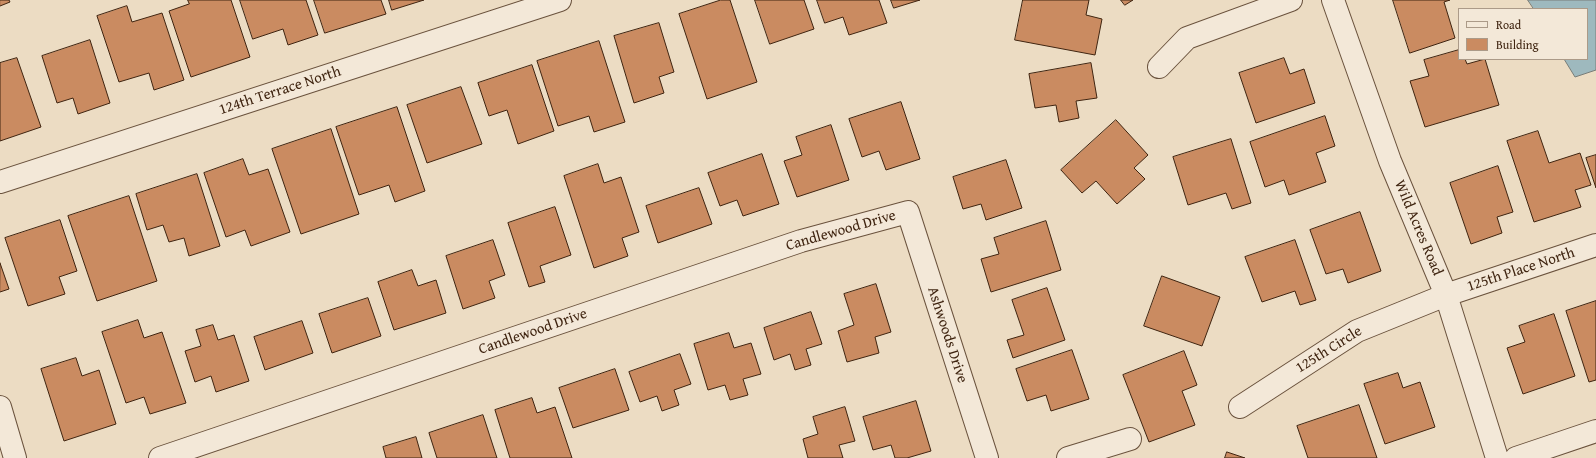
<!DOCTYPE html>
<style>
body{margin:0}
#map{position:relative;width:1596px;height:458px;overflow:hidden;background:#ecdcc3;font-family:"Gentium Book Plus",serif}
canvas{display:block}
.legend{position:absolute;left:1458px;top:8px;width:130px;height:52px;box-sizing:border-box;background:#f3e8d8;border:1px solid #ab9a88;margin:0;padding:5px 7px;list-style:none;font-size:12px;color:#3f2410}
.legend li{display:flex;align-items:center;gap:8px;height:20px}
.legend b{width:20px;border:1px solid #ab9a88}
</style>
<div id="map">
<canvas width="1596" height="458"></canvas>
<ul class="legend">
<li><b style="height:5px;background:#f3e8d8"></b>Road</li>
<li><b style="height:11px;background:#ca8b61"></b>Building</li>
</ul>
</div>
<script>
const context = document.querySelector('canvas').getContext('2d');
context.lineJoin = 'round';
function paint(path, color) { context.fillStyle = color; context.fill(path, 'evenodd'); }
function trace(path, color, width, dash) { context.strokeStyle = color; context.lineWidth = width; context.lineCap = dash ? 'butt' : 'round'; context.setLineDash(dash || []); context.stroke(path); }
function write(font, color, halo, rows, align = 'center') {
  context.font = font + ' "Gentium Book Plus",serif'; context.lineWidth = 4; context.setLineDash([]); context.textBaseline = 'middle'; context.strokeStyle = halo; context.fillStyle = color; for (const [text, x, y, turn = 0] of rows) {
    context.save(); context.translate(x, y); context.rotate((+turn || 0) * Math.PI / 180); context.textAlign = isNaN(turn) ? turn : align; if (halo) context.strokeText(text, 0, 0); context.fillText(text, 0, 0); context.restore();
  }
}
const water = new Path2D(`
 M1528,0H1596V70L1575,77L1564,59H1587V9H1534Z`);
paint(water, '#9eb9be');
trace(water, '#787d78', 1);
const building = new Path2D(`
 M0,0H9L10,2L0,6Z
 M188,0H231L250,57L191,77L169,11L189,4Z
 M240,0H306L318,35L288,45L283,29L253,39Z
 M314,0H381L386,14L325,33Z
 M389,0H424L392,10Z
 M721,0H730L757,82L707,99L679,14Z
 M755,0H804L814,29L770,44Z
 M817,0H879L887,23L849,35L843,17L825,23Z
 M891,0H920L894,8Z
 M1023,0H1089L1086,15L1102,19L1095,55L1015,40Z
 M1121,0H1133L1125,5Z
 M1393,0H1450L1444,2L1455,38L1410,53Z
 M127,6L132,22L162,13L184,80L154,90L149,73L119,82L97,16Z
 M659,23L674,72L659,77L664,93L634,103L614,36Z
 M90,40L110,103L78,114L73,98L57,103L42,56Z
 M599,41L625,122L594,132L589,116L558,126L537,61Z
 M1459,50V59H1465L1467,64L1485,59L1499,105L1425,127L1410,81L1429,76L1424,60Z
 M17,58L41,127L0,141V63Z
 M1284,58L1290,74L1304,69L1315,103L1256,123L1239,73Z
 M1091,63L1097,98L1076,101L1079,118L1059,122L1056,105L1035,108L1029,74Z
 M532,65L554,131L518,144L507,110L489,116L478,83Z
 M461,87L482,144L427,163L407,105Z
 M901,102L920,159L886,170L879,151L862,157L849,119Z
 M397,107L425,191L395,202L389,185L359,195L336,127Z
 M1325,116L1335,146L1316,153L1326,182L1289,195L1284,180L1265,187L1250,142Z
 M1116,120L1148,155L1134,168L1145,179L1117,204L1096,181L1082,193L1061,170Z
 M831,125L849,180L797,197L784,161L802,155L796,137Z
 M331,129L359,214L301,234L272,149Z
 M1538,131L1549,163L1580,153L1591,185L1575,190L1581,207L1534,222L1507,141Z
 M1231,139L1251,203L1232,209L1226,193L1188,205L1173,157Z
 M762,154L779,204L743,216L737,200L720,206L708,173Z
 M1596,155V188L1586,158Z
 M243,159L249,175L268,169L290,232L251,246L245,230L226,237L204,173Z
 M1006,160L1022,208L986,220L981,204L963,209L953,177Z
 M598,164L604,183L621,177L639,232L622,238L628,256L594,268L564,176Z
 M1498,166L1513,212L1497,217L1502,233L1471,244L1450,183Z
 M197,174L220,246L189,256L184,238L169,242L163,225L147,230L136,194Z
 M699,188L712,224L658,243L646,206Z
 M129,196L157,281L97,301L68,216Z
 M555,207L571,255L540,266L545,282L529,287L508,223Z
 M1360,212L1381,271L1348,283L1343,269L1326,274L1310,230Z
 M60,220L77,271L59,277L65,294L28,306L5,238Z
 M1046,221L1061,270L991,292L981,259L999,254L994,238Z
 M493,240L505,275L489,281L495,298L463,309L446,256Z
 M1295,240L1316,300L1300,305L1295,291L1262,302L1245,257Z
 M0,263L9,289L0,292Z
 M412,270L418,286L436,280L446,313L394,330L378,282Z
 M1162,276L1220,297L1202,346L1144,326Z
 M876,284L891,332L875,337L879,353L847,362L838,331L854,325L844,294Z
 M1047,288L1065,340L1013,358L1007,340L1024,335L1012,300Z
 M368,298L381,336L332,353L319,314Z
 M1596,301V380L1589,382L1566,311Z
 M811,312L822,344L806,349L811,365L795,370L790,354L774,360L764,328Z
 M1554,314L1575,376L1523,394L1507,348L1525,342L1519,326Z
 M138,320L144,338L162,332L186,403L150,414L144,397L126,403L102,332Z
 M302,321L313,353L265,370L254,337Z
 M213,325L218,340L234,335L249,381L216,392L211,376L195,382L185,351L201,346L196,330Z
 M729,333L734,348L751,343L761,374L743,379L748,395L730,400L725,385L708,390L694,344Z
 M1072,350L1089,399L1051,411L1046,395L1027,401L1016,369Z
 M1184,351L1197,385L1182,391L1195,425L1149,442L1123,375Z
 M680,354L691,384L674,390L679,405L662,411L657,396L640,402L629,372Z
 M76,358L82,376L99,370L116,424L64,441L41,369Z
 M615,369L629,410L573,428L559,388Z
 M1398,373L1403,388L1420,382L1435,427L1385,444L1364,384Z
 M532,398L537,413L555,407L572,458H510L495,410Z
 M916,401L931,451L907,458H895L891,445L873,450L863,417Z
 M1359,405L1377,458H1308L1297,426Z
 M845,407L855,441L839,445L843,458H808L803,439L818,434L813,417Z
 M483,415L497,458H437L429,433Z
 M416,437L422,458H386L383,447Z
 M1227,452L1245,458H1225Z`);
paint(building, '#ca8b61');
trace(building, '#3f2410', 1);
const street = new Path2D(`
 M1333,0L1390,161L1446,295L1497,458
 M1159,67L1187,38L1291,0
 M0,182L560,0
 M0,407L15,458
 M1240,407L1357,331L1446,295L1596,245
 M160,458L801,241L908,212L987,458
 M1068,458L1130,439
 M1516,458L1596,431`);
trace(street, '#6a523d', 24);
trace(street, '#f3e8d8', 22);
write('15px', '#3f2410', '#f3e8d8', [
 ["124th Terrace North",280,91,-18],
 ["Wild Acres Road",1418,228,67],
 ["Candlewood Drive",841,231,-16],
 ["125th Place North",1521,270,-18],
 ["Candlewood Drive",533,332,-19],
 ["Ashwoods Drive",947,335,72],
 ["125th Circle",1329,350,-32]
]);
</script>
